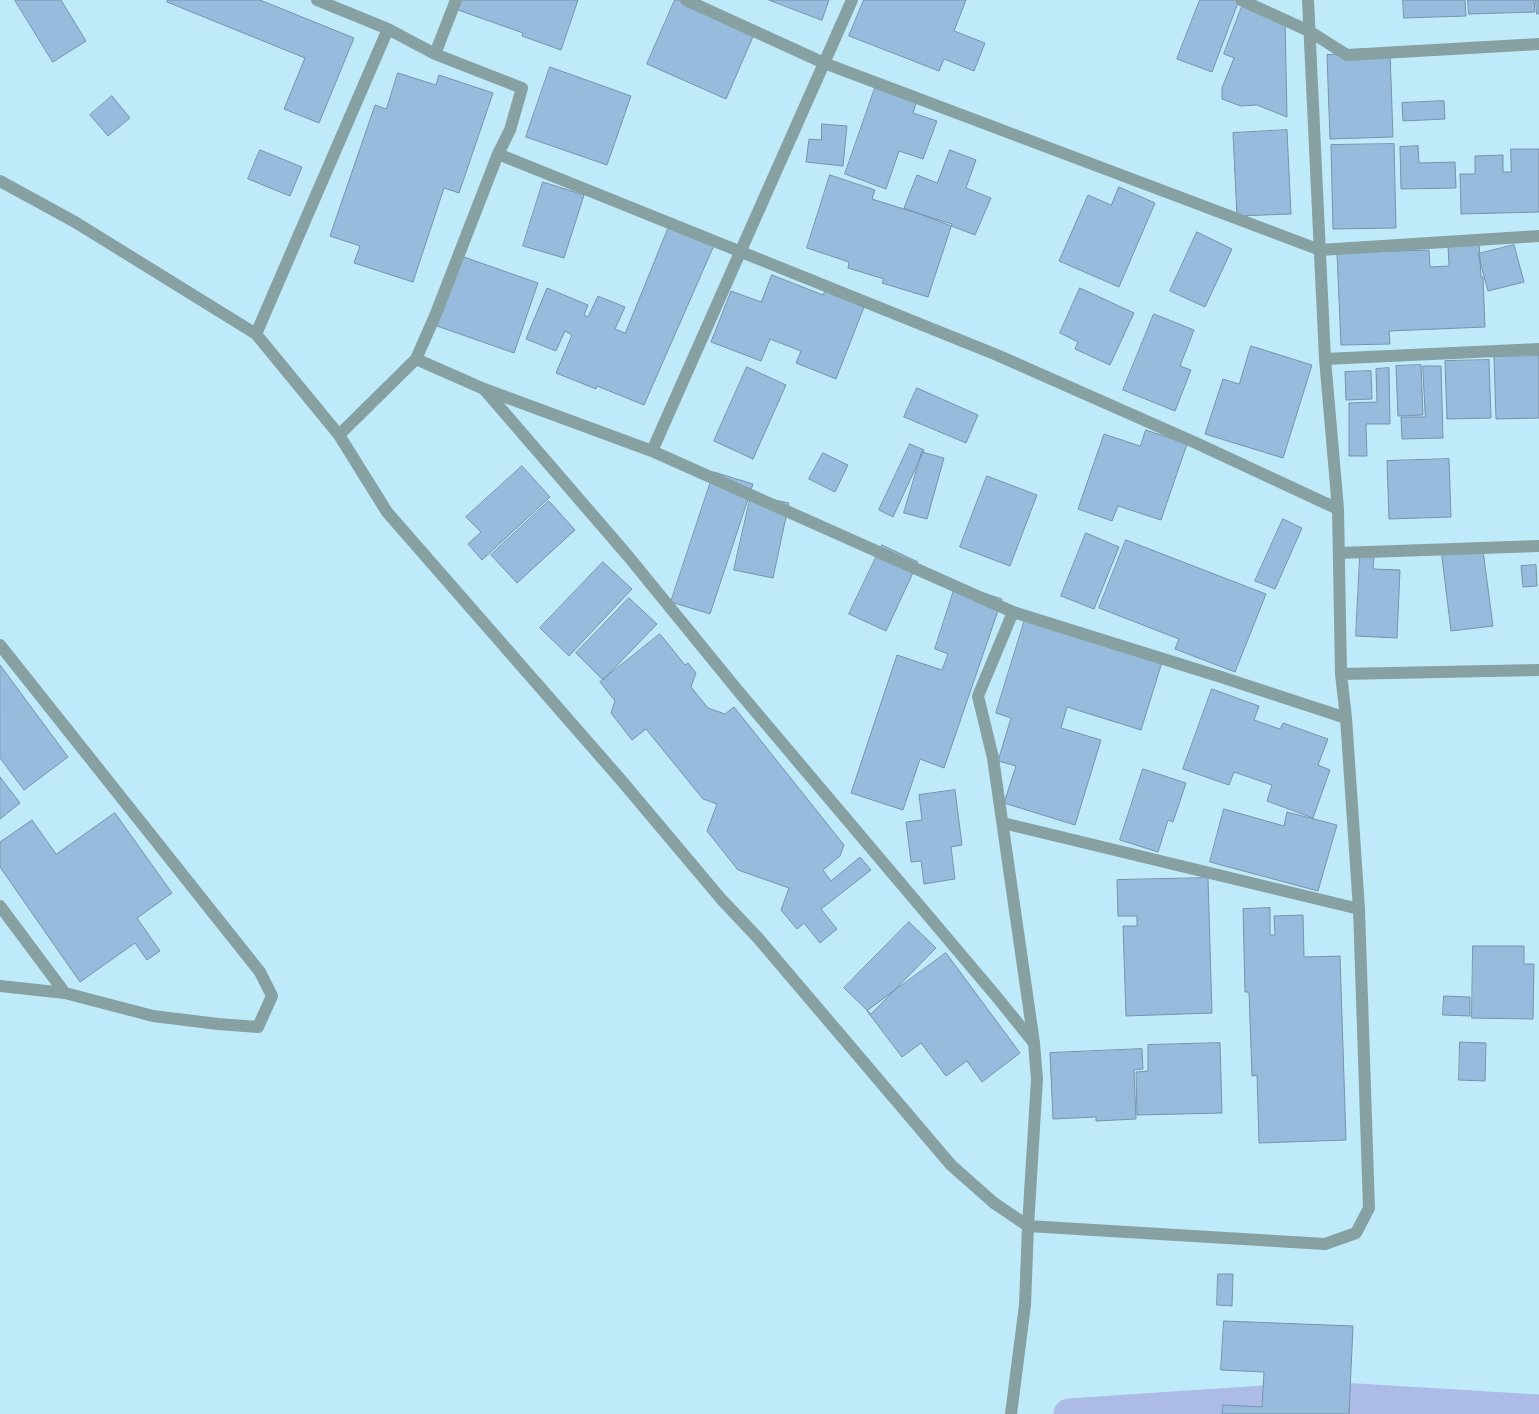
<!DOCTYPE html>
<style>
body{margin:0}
canvas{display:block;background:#bfeafa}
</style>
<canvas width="1539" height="1414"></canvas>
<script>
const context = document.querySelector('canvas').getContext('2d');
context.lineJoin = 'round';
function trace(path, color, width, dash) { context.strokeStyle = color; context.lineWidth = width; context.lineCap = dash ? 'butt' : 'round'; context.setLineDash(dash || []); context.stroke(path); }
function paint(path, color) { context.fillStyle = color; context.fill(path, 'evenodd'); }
trace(new Path2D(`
 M1069,1414L1324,1397L1539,1410`), '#adbce6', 31);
const building = new Path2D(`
 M15,0H61L86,41L53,62Z
 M168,0H260L354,38L319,123L284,109L305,58L167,2Z
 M462,0H578L561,50L522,36L523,33L458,10Z
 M675,0H680L755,32L726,99L647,64Z
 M769,0H829L822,20Z
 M864,0H966L954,31L985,43L974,71L944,59L939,71L849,36Z
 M1200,0H1239L1212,72L1177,59Z
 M1403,0H1465L1466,16L1404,18Z
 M1468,0H1534L1535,12L1469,14Z
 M1536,0H1539V14H1537Z
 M1244,1L1285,17L1287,117L1257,105L1241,106L1222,99V88L1234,58L1224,54Z
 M1390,52L1393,137L1330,139L1327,55Z
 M550,67L631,96L607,165L526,137Z
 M398,73L436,85L439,75L493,93L459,193L444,188L413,282L354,263L360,246L330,236L375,105L386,109Z
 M875,88L916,103L913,113L937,121L923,159L899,151L886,189L845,174Z
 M112,96L130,118L108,136L90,115Z
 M1444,101L1445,119L1403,121L1402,103Z
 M822,124L847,126L843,166L806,162L809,139L821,140Z
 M1287,130L1291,214L1237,216L1233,133Z
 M1394,144L1396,228L1333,229L1331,145Z
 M1418,146L1419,163L1455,162L1456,188L1401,189L1400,147Z
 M1511,149H1539V212L1461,214L1460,174H1475V156L1503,155V172H1511Z
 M260,150L302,167L290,196L248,179Z
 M950,150L976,160L966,188L991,198L975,235L904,208L917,175L937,183Z
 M830,175L875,190L872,199L952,224L928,297L882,283L884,279L848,268L849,262L807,248Z
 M543,182L584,195L564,258L523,246Z
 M1119,187L1155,203L1119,287L1059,261L1088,195L1111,205Z
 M670,224L715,243L644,405L597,386L596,389L556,373L572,335L565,331L556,351L526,339L547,288L588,305L584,315L588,317L598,296L625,307L615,329L625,333Z
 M1197,232L1232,249L1205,307L1170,291Z
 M1479,243L1481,277H1483L1485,327L1389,331L1390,344L1341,345L1337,253L1429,250L1430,267L1449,266L1448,244Z
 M1514,245L1524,282L1488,291L1478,254Z
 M461,256L538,283L514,353L437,326Z
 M772,275L823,295L825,291L864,307L836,379L796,363L801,351L770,339L761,361L711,342L731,291L761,302Z
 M1080,288L1134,313L1110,365L1075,349L1078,342L1060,333Z
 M1154,314L1194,330L1180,366L1191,370L1175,411L1123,390Z
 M1251,346L1312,365L1283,458L1205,434L1223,379L1239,384Z
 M1539,356V418L1496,419L1494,357Z
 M1489,360L1491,418L1447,419L1445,361Z
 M1421,365L1423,415L1398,416L1396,366Z
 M1423,366H1441L1443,438L1402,439L1401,417H1425Z
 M747,367L786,385L753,459L714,441Z
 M1389,368L1390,424H1366L1367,456H1349V403L1377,402L1376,369Z
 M1371,371L1372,399L1346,400L1345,372Z
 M917,388L978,415L966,443L904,417Z
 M1146,430L1187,444L1161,520L1118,506L1112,521L1078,509L1104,434L1140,446Z
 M910,444L924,450L893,517L879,510Z
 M922,452L944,458L927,519L904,513Z
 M823,453L848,465L835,492L809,479Z
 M1449,459L1451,517L1389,519L1387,461Z
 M522,466L550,497L482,560L468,544L481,532L466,517Z
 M714,472L753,484L710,614L671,602Z
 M987,476L1037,495L1010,566L960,547Z
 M751,495L789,503L773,578L734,570Z
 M549,501L575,530L517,583L491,555Z
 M1283,519L1302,528L1275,589L1255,581Z
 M1086,533L1119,547L1094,609L1061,596Z
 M1126,540L1266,594L1235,672L1175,649L1179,639L1099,608Z
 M1482,543L1493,626L1451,631L1441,549Z
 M882,545L918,562L886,631L849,614Z
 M1360,557H1374L1373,569L1400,570L1397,638L1356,636Z
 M603,562L632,589L569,656L540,628Z
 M1536,565L1537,586L1523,587L1521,566Z
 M956,584L1002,599L944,768L920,759L903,810L851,793L897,655L942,670L948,654L935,649Z
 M629,598L657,624L603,680L576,653Z
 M1027,613L1162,662L1141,730L1067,707L1061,728L1101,740L1075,825L1004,803L1016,766L998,761L1011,718L996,713Z
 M660,634L685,665L688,663L696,673L691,687L708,708L725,714L734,707L844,845L840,856L823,870L831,881L860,857L871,870L821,909L837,929L820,943L804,923L797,929L781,910L789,888L738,870L707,831L717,804L703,799L646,729L632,740L611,713L615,701L600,682Z
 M0,665L68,757L24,790L0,758Z
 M1212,689L1259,706L1254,720L1280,729L1283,723L1328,739L1318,765L1330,770L1313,818L1267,801L1272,785L1234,772L1229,785L1183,769Z
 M1143,769L1186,783L1173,822L1168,820L1158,852L1120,840Z
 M0,777L20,803L0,819Z
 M955,790L962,845L951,847L955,879L924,884L921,861L911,862L906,822L922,820L919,795Z
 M1224,809L1284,826L1287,812L1337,825L1318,891L1210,862Z
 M115,813L172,893L137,918L160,951L147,960L135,943L80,982L0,867V842L32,820L56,854Z
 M1208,878L1212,1013L1126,1016L1123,926H1137V916H1118L1117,880Z
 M1270,908V935H1275L1274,916L1303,915L1304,957L1340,956L1346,1140L1259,1143L1257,1075L1252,1076L1249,992H1245L1243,909Z
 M909,922L936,948L871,1014L844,988Z
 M1473,946H1524V964H1534L1533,1019L1472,1018Z
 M946,953L1020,1053L982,1082L967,1061L946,1076L921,1043L902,1057L867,1011Z
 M1444,996L1470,997V1016L1443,1015Z
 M1460,1042L1486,1043L1485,1081L1459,1080Z
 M1220,1043L1222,1113L1137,1115L1136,1072L1148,1071V1045Z
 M1142,1049L1143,1069L1134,1070L1136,1119L1096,1121V1117L1053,1119L1050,1053Z
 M1218,1274H1233L1232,1306L1217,1305Z
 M1224,1321L1353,1326L1349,1414H1222L1223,1405L1262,1407L1264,1372L1221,1370Z`);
paint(building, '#96bbdc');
trace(building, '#7693ac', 1);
trace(new Path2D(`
 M317,0L388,29L435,54L522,88L510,130L498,154L435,316L416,359L339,435
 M686,0L824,63L1320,250L1539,236
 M1241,0L1309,31L1347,55L1539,44
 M435,54L456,0
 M498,154L997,355L1196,443L1338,509
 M0,181L75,222L256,334L339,435L387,512L621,780L722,900L758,938L951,1165L994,1203L1028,1226L1325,1244L1356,1233L1369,1208L1359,909L1346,718L1341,674L1338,509L1325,359L1308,0
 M256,334L388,29
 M416,359L484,389L652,451L1013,612L1221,677L1346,718
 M1325,359L1539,349
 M484,389L628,556L739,692L996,996L1034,1043L1037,1079L1028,1226L1025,1305L1011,1414
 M652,451L852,0
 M1339,553L1539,546
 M1013,612L978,696L993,758L1034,1043
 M0,645L260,972L272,996L258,1027L218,1024L153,1016L65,993L0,986
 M1341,674L1539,670
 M1003,823L1359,909
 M0,906L65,993`), '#87a0a1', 12);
</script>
